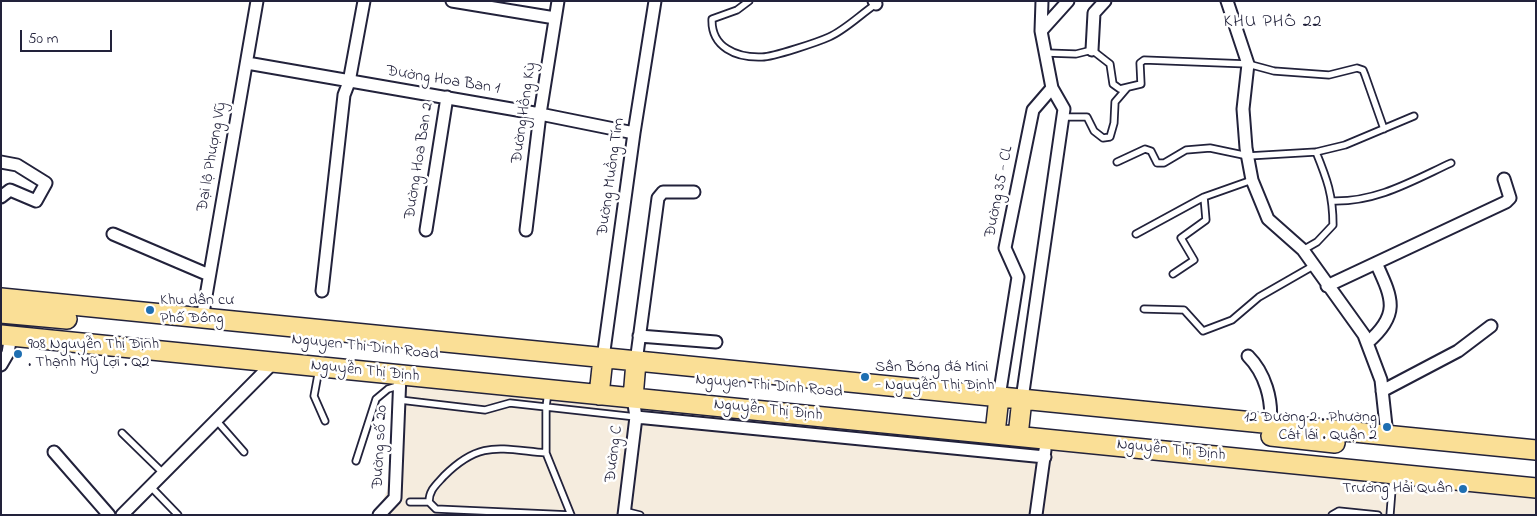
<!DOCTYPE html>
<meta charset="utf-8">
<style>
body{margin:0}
#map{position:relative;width:1537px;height:516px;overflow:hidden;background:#fff;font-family:"Indie Flower",sans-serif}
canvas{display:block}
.frame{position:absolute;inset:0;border:2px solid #22223b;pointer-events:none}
.scale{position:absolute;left:20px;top:30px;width:92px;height:22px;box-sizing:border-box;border:2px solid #22223b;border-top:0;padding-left:6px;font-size:15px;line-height:18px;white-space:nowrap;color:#22223b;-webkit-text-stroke:4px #fff;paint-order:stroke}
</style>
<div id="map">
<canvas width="1537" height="516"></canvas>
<div class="frame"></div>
<div class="scale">50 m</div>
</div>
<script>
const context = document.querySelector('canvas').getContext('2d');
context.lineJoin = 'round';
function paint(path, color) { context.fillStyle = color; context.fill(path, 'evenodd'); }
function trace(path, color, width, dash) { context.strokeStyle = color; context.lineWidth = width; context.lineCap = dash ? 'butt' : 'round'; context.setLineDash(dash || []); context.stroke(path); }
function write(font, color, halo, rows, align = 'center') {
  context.font = font + ' "Indie Flower",sans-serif'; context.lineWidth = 5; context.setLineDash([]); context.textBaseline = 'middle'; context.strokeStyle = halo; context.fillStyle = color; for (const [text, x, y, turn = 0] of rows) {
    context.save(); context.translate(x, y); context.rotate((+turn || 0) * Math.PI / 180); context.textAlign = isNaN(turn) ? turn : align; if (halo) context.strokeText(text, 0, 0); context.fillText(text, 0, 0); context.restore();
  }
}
paint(new Path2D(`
 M396,384L1536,499V515H372L380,506L387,491Z`), '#f5ecde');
const lane = new Path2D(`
 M749,1L737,10L712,19C711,47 736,58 762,57C773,57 818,42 829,37C845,30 861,14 876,4
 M1047,53L1076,54L1092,50L1110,64L1113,84L1120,89L1141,84L1140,63L1144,60L1248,64L1274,71L1329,75L1357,68L1363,70L1365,75L1384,129
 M1064,117H1087L1094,131L1103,138L1110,137L1114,123L1115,102L1127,88
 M1117,162L1145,149L1151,151L1157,163H1164L1186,150L1210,148L1248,156L1316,152L1345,145L1414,116
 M1333,201C1377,202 1412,181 1451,163
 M1136,234L1204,197L1252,180
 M1303,250L1317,242L1333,225C1333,195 1327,179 1316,152
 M1173,274L1194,260L1181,238L1206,220L1204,197
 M1144,309L1184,310L1203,331L1232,320L1259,297L1313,266
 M319,369L314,396L325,421
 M548,392L546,407V453L571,515
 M400,400L485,410L510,403L636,417
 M216,420L244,452
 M122,433L163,473
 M546,453C499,449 480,440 444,476C436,485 429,490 429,502L436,509L571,515
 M356,461L376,399L388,389L401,385
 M150,486L178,515
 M410,502H429
 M624,511L640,515
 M1332,515L1339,511L1378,515
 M1390,515L1393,477`);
const street = new Path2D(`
 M452,1L555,18
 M874,1L876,4
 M1227,1L1248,64L1243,109L1246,148L1252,180L1268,219L1303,250L1364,335L1381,380L1387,435
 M1041,31L1068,1
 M1092,50L1094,13L1105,1
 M247,63L540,114L634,133
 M1,162L17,165L46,183L36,201L10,190L1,197
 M426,230L447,97
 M526,230L540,114L558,1
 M113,234L209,275
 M1327,286L1506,202L1510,198L1504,179
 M322,291L344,95L349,82L364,1
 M202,319L257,1
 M639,336L716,342
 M1367,343C1401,314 1392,298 1376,263
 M1248,356C1265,373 1273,400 1270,424
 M603,358L634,133L655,1
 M636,362L658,198L663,192H694
 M1,365L8,353L11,335
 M1382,391L1458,351L1491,326
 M999,397L1018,277L1005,248L1033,110L1052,88
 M1022,399L1064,109L1052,88L1041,31L1042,1
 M636,417L1045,457
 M54,452L109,515
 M122,515L273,363
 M379,515L395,498L400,375
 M624,515L636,417L633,398
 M1036,515L1045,450`);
const primary = new Path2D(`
 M1,298L1536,450
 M1,313L67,319
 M1,335L1536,488
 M599,395L603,358
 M633,398L636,362
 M995,433L999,397
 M1018,436L1022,399
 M1271,436L1335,443`);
trace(lane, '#22223b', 9);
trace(street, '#22223b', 15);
trace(primary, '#22223b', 22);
trace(lane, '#fff', 5.5);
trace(street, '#fff', 11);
trace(primary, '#fadf96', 19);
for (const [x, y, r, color] of [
 [150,310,5,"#1f6fb2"],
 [18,354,5,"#1f6fb2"],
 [865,377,5,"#1f6fb2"],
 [1387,427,5,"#1f6fb2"],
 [1463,489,5,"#1f6fb2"]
]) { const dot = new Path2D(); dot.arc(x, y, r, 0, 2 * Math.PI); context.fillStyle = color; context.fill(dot); trace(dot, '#fff', 2); }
write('16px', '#22223b', '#fff', [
 ["Đường Hoa Ban 1",443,81,9],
 ["Đường Hồng Kỳ",525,113,-82],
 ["Đại lộ Phượng Vỹ",213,157,-80],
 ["Đường Hoa Ban 2",420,161,-81],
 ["Đường Muồng Tím",612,177,-82],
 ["Đường 35 - CL",1000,192,-79],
 ["Nguyen Thi Dinh Road",365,348,6],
 ["Nguyễn Thị Định",365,372,6],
 ["Nguyen Thi Dinh Road",769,387,5],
 ["Nguyễn Thị Định",768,411,6],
 ["Đường số 20",381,447,-87],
 ["Nguyễn Thị Định",1171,451,6],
 ["Đường C",615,454,-83]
]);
write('16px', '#22223b', '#fff', [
 ["Khu dân cư",160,301],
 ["Phố Đông",160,319],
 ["908 Nguyễn Thị Định",28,345],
 [". Thạnh Mỹ Lợi . Q2",28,363],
 ["Sân Bóng đá Mini",875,368],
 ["- Nguyễn Thị Định",875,386],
 ["12 Đường 2 . Phường",1377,418,"right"],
 ["Cát lái . Quận 2",1377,436,"right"],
 ["Trường Hải Quân",1453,489,"right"]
], 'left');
context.letterSpacing = '1px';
write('18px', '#22223b', '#fff', [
 ["KHU PHỐ 22",1273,23]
]);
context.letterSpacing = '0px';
</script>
